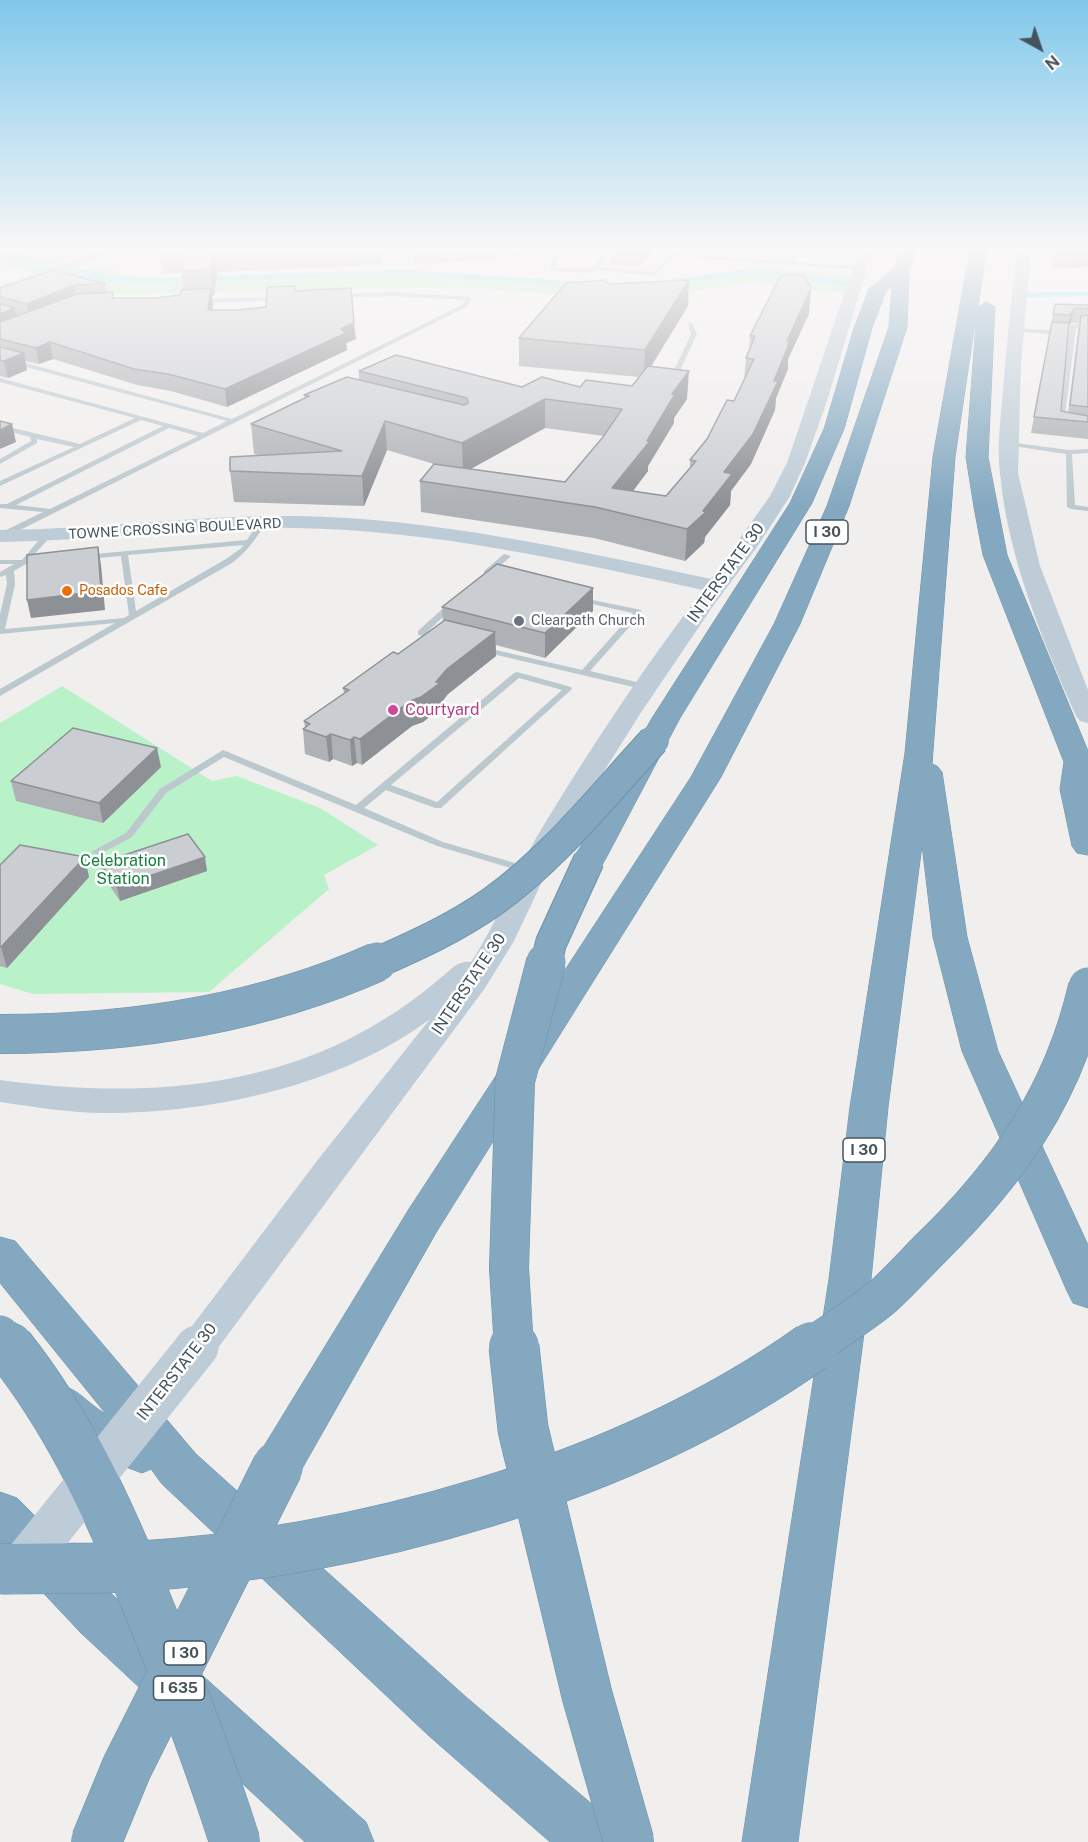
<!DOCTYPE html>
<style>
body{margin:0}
#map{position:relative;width:1088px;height:1842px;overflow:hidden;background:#f1eeee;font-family:"Public Sans",sans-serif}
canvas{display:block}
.north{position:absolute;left:1010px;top:18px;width:60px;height:60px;-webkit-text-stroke:4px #fff;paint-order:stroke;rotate:140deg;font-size:16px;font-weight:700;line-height:24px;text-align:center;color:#45545c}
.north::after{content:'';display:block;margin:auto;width:21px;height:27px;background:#45545c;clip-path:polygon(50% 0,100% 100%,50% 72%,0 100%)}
</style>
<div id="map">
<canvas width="1088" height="1842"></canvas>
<div class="north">N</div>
</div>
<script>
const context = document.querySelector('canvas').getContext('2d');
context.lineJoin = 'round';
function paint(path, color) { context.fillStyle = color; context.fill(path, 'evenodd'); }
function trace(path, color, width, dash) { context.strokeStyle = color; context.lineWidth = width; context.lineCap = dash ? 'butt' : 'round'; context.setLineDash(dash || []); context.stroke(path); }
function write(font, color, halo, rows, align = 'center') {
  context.font = font + ' "Public Sans",sans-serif'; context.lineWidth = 5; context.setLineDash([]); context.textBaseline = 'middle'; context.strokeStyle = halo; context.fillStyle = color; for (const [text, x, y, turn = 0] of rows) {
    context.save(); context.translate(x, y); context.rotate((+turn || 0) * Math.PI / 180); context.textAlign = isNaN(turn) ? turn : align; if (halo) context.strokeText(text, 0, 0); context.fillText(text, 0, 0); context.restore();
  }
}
paint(new Path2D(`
 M0,251H58L77,255L33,273L0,265Z
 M95,266L140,278L408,270L628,285L765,267L858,275L851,294L750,283L629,300L462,287L111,294L53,281Z
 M62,686L212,781L237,776L320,808L378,845L324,875L329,889L209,992L33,994L0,984V723Z`), '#b9f1c8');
trace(new Path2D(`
 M96,278L144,281L191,279
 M206,279L396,272L575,284
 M679,281L755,271L847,284
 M1022,295L1088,294`), '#84e7f0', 4.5);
paint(new Path2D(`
 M0,251H14L44,261L104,273L107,278L104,283L96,285L31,272L0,260Z`), '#84e7f0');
const highway = new Path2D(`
 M900,251H916L909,270L907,327L849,506L800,624L721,777L437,1231L295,1481L278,1487L261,1481L255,1466L261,1451L409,1209L691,777L774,624L827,506L889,327L892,286L886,291L872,328L844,429L812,503L680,718L605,860L600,867L589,869L578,867L573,860L652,718L790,503L824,429L854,328L869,289L894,268Z
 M970,251H986L978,307L986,302L995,307L988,457L1007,555L1088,751V855L1077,853L1072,846L1060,789L1064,762L983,555L974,507L966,457L977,310L955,457L932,764L937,766L942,772L967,937L998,1051L1088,1245V1308L1073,1303L1067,1291L962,1051L933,937L922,845L888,1107L871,1279L798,1842H742L829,1279L850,1107L905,753L933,457Z
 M0,1237L15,1241L196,1454L466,1697L613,1822L621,1842H550L428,1735L162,1484L151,1469L142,1473C104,1459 53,1441 34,1403L41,1389C74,1378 81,1400 106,1414L0,1283Z
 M0,1492L17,1498L117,1599L366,1822L374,1842H305L81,1633L0,1547Z`);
trace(highway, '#6e93ab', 1);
paint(new Path2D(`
 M76,251H83L101,256L98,258Z
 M459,251L519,252L520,251H525L520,256L462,253Z
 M555,251H560L556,268L588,269L593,267L606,251H611L599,267L654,272L671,253L788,261L796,251H800L793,262L860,266L863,268L860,270L672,257L655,276L596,270L589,273L553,271L550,269Z
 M392,292L469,297L472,299L466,307L6,537L0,536V533L43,512L0,508V504H7L163,426L141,420L0,486V481L74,447L37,439V443L0,464V459L31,441L30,437L0,429V425L80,444L135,418L0,382V378L203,433L227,421L0,360V356L232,419L462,305L465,300L392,296L339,298L336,296L339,294ZM169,428L198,436L50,509L16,505Z
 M281,297V299L279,300L199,303L196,301L199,299Z
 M688,323H692L697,334L675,381L670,382L669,381L691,334Z
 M1073,324H1088V328H1076L1064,423L1088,426V430L1061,427L1058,425L1070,326Z
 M1014,328L1062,331L1065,333L1062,335L1012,331L1011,330Z
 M1008,442L1069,450L1088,449V453L1072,454L1075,505L1088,507V511L1071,509L1067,507L1066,454L1006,445V443Z
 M260,520L267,522C256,538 248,551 232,563L0,696V689L115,623L0,634V614L7,584L6,575L0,577V572L14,564H0V560H22L44,534L51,536L30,559H42L46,561L45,563L26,564L14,571L15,584L5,629L124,618L129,615L121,556L87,559H84V555L247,540ZM244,545L240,549L226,559L136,611L128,555Z
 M504,554L511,556L490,575H484V571Z
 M578,597L641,610V614L590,671L649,685V689L646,690L480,651L479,649L483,647L582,670L633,613L578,601Z
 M450,602H456L457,604L427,632L442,636V640L418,635V631Z
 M517,672L571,687L572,689L441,808H435L386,790L364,808L443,842L532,868L533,870L532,872H524L437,846L224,757L166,793L132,837L100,854L96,855L91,852L126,833L160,789L223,750L356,805L514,673ZM519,678L562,690L437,802L391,785Z`), '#bbc8ce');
paint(new Path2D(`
 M100,251H119L0,295V286Z
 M862,251H876L867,268L827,401L805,463L790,496L757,547L713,606L640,714L564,835L514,941L485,988L212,1356L199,1361L186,1356L180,1345L186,1334L320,1157L430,1019C342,1085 213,1113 105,1113C70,1113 35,1107 0,1102V1080C116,1096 238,1093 345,1041C381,1023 413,1002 444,975C452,968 460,960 471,962C498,922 514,875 539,833C589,750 644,667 703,590C569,561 433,530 295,528C196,526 98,541 0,542V530C98,529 196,515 295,516C435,518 574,550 711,579L770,496L787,463L853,268Z
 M1017,251H1031L1021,363L1018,473L1040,566L1088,690V723L1080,721L1076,716C1042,639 1008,558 1000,473C997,449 1000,425 1002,401C1006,351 1011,301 1017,251Z`), '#bdccd6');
paint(highway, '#83a8c0');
const highwayBridgeFar2 = new Path2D(`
 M374,964C415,946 455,928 492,902C554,858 603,795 654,740
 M546,964L551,943L589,860`);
const highwayBridgeFar1 = new Path2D(`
 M0,1034C129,1034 258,1015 377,962
 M0,1335L11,1348
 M514,1348L509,1268L515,1081L546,962
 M810,1348C833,1332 859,1316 881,1298C898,1283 914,1265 930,1249C1008,1173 1063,1095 1088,987`);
const highwayBridge = new Path2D(`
 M9,1347C72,1426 113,1519 150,1611C181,1687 210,1764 235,1842
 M514,1347L523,1429L587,1695L629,1842
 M0,1569C42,1568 85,1569 127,1567C355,1554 624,1481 812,1347
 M96,1842L127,1767L278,1466`);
trace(highwayBridgeFar2, '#6e93ab', 32, []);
trace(highwayBridgeFar1, '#6e93ab', 40, []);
trace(highwayBridge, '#6e93ab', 51, []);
trace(new Path2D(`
 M196,1348L199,1345`), '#bdccd6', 33);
trace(new Path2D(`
 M16,1573L197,1347`), '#bdccd6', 43);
trace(highwayBridgeFar2, '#83a8c0', 30);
trace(highwayBridgeFar1, '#83a8c0', 39);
trace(highwayBridge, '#83a8c0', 50);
paint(new Path2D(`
 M159,251H382L383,265L217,272L214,296H212L213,304L212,310H236L266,307L296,291L356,339L346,343L347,350L227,407L171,391L137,385L53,359L39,364L25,361L27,370L8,378L0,376V288L105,284L106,292L114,298H155L180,295L183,290L181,273L162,274Z
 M413,251H496L497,257L496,260L413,264Z
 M610,251H653L638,267L610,264Z
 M683,251H723L720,254Z
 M1053,251H1088L1072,268L1052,267Z
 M609,284L688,306L651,366L687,399L674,418V423L648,466V471L633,491L666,496L690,468V460L707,439L734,401L744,381L746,358L749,351L750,336L811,288L809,314L788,359V369L776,398L775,410L751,464L731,491L730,505L705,537L704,543L685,561L594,538L421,512L420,481L434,464L387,450L364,506L234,502L230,471L259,455L254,454L251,424L305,398L304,395L359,380V371L522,387L632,386L639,377L519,366V338ZM545,428L604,436L565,482L471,469Z
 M1055,304L1088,305V439L1031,433ZM1071,323H1079L1068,413L1061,411L1069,326Z
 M442,607L593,611L545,658L496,645V656L448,694L441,703V708L423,722L412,726L362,765L357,763L352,766L333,759L329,762L305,754L303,729L305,727L304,721L344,693L343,688L398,654L443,622Z
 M161,767L103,823L16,801L11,781Z
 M100,863L207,871L120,901L103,876Z
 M0,865L89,877L7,968L0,966Z`), '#aeb1b5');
paint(new Path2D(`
 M213,251H214L217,272L214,296L210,270Z
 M642,251H653L638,267L639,253Z
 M1088,253V266L1072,268L1075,255Z
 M689,280L688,306L644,378L645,350Z
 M74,285L77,301L30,320L27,304Z
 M211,288L213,304L210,326L208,310Z
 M811,288L809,314L788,359V369L776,398L775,410L751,464L731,491L730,505L705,537L704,543L685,561L687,529L703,511L774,381L787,341Z
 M14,308L18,324L0,331V314Z
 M1074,308L1071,323L1067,330L1070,315Z
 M354,323L356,339L346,343L347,350L227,407L225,389Z
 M50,342L53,359L39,364L36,348Z
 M24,353L27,370L8,378L4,361Z
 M689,371L687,399L674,418V423L648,466V471L617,512L612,488L647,441L672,394Z
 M545,399V428L463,473L462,443Z
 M385,421L387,450L364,506L362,476Z
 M12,424L16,442L0,449V430Z
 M98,547L101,565L105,610L31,618L27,600Z
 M593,588V611L545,658V633Z
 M495,632L496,656L448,694L441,703V708L423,722L412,726L362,765L360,739L436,682L447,669Z
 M331,734L333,759L329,762L326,737Z
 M354,737L357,763L352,766L350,740Z
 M157,748L161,767L103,823L99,803Z
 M85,857L89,877L7,968L1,947Z
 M205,857L207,871L120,901L117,887Z`), '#8d9094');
const building = new Path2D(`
 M185,251H213L210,270L181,271Z
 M610,251H642L639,253Z
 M1055,251H1088V253L1075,255L1055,253Z
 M54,270L105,284L74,285L27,304L0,297V288Z
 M781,275H804L811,288L787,341H790L774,381H778L753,434L724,472L732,474L703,511L706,512L687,529L595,507L420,481L434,464L565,482L603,437L622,409L545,399L462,443L385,421L362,476L230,471V457L342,451L251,424L309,396L304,395L347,377L464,405L468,403L467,398L359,371L396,355L522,387L542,377L580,387L586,380L632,386L648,366L689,371L672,394H675L647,441H650L612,488L666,496L696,461L690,460L707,439L727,400L734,401L754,359L746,358L755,336H750Z
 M605,280L609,284L689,280L645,350L519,338L566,283Z
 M295,286V291L351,288L354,323L341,329L346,333L225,389L168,374L134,369L50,342L36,348L0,339V322L77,294L113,292L112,298H155L180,295L181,290L211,288L208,310H236L266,307L267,287Z
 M0,304L14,308L0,314Z
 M1055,304L1088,305V309L1074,308L1070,315L1053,314Z
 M1088,315V407L1070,405L1081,316Z
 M1052,322L1069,323L1061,411L1088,416V422L1034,417Z
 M0,347L24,353L4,361L0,360Z
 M0,421L12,424L0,430Z
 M98,547L101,591L27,600V555Z
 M497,564L593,588L545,633L442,607Z
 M445,620L495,632L447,669L436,682L440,683L421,697L410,701L360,739L354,737L350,740L331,734L326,737L303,729L310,724L304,721L349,690L343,688L393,652L398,654Z
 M73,728L157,748L99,803L11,781Z
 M188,834L205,857L117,887L100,863Z
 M20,845L85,857L1,947L0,946V865Z`);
paint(building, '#caced3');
trace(building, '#8d9094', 1.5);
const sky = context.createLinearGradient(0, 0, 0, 508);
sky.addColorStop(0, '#80c8eb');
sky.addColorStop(0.49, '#f9f7f7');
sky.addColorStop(1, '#f9f7f700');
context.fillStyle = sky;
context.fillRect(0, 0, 1088, 508);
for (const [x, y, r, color] of [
 [67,591,6,"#e8710a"],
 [519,621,6,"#6b7280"],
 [393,710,6,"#d1479c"]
]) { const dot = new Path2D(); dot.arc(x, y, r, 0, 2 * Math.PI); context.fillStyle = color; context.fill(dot); trace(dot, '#fff', 2); }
write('14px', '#45545c', '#fff', [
 ["TOWNE CROSSING BOULEVARD",175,529,-3]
]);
write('14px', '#c56008', '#fff', [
 ["Posados Cafe",79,591]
], 'left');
write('14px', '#5b616d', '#fff', [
 ["Clearpath Church",531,621]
], 'left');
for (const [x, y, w] of [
 [827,532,42],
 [864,1150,42],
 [185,1653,42],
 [179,1688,51]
]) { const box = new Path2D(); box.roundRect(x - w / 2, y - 12, w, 24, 4.5); context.fillStyle = '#fff'; context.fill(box); trace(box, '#45545c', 1.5); }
write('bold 15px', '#45545c', null, [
 ["I 30",827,532],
 ["I 30",864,1150],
 ["I 30",185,1653],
 ["I 635",179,1688]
]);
write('16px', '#45545c', '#fff', [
 ["INTERSTATE 30",726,573,-54],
 ["INTERSTATE 30",469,984,-56],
 ["INTERSTATE 30",177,1372,-52]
]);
write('16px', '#b23c85', '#fff', [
 ["Courtyard",405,710]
], 'left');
write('16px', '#12813c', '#fff', [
 ["Celebration",123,861],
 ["Station",123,879]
]);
</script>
